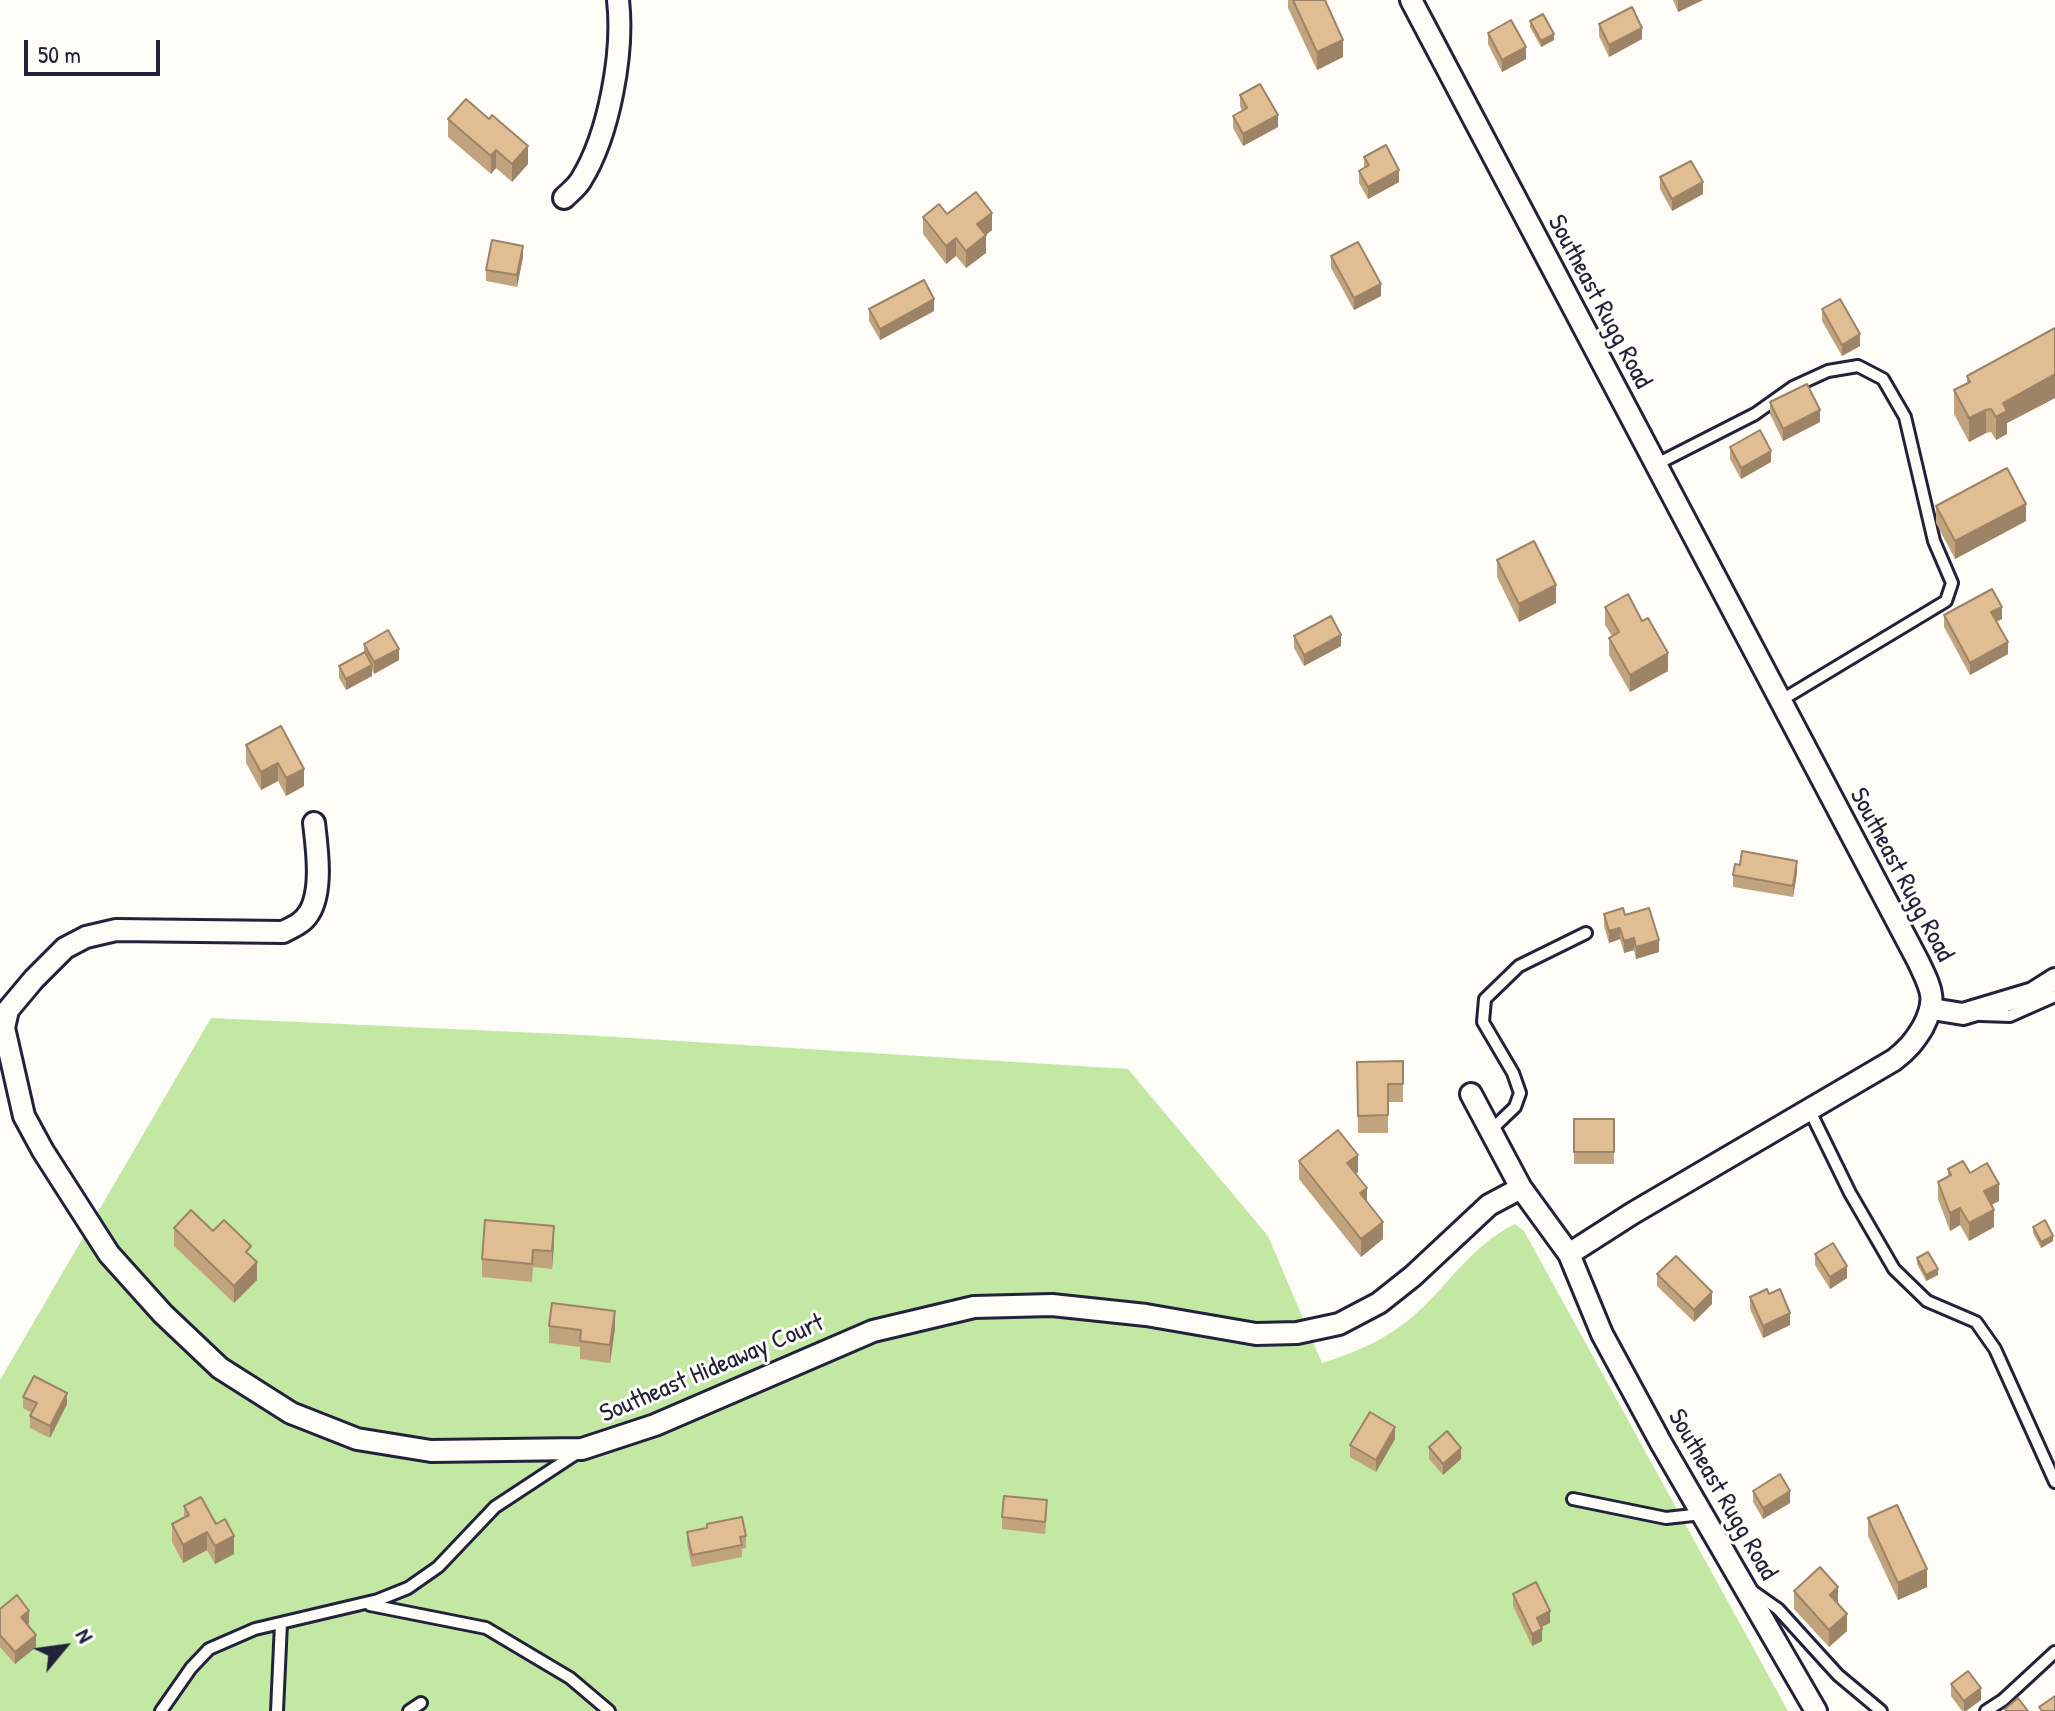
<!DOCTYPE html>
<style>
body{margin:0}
#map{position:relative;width:2055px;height:1711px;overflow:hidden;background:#fdfcf7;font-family:"Patrick Hand",sans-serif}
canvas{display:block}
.north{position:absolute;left:24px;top:1607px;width:80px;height:80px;-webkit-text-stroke:6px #fdfcf7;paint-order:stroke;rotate:61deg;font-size:22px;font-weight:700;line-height:32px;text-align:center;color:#22223b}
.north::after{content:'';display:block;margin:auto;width:28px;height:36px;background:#22223b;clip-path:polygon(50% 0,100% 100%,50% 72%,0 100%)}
.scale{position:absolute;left:24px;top:40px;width:136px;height:36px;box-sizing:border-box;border:4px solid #22223b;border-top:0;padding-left:10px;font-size:24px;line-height:28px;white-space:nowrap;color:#22223b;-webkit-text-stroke:6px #fdfcf7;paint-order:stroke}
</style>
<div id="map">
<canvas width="2055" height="1711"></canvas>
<div class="north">N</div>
<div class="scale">50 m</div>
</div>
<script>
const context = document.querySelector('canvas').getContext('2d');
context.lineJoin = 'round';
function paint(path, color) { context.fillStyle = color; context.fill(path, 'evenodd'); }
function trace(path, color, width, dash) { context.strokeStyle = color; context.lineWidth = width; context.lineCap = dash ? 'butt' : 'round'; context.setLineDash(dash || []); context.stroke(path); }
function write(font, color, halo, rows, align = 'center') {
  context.font = font + ' "Patrick Hand",sans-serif'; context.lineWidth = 6; context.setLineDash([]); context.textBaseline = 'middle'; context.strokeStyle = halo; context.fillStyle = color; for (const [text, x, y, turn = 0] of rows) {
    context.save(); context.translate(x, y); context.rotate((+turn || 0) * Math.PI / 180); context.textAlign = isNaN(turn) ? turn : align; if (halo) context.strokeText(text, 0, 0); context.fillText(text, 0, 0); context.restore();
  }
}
paint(new Path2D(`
 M211,1018L583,1035L1128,1069L1268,1236L1322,1363C1354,1353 1383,1341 1410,1319C1447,1288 1470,1246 1515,1224L1524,1231L1788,1711H0V1380Z`), '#c2e8a3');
const lane = new Path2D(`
 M1655,465L1755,414L1793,387L1828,371L1858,366L1883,379L1905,417L1934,541L1952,583L1946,601L1780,701
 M1981,1015L2010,1016L2055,996
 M1809,1109L1850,1193L1894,1269L1927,1301L1976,1322L1995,1349L2055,1482
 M1491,1130L1515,1107L1520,1093L1513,1073L1483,1022L1485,999L1519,966L1586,933
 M1573,1499L1666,1518L1702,1514
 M1751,1590L1778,1609L1838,1675L1881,1711
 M370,1605L486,1628L570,1678L609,1711
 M161,1711L191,1668L209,1649L255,1629L378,1600L408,1588L438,1567L495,1507L577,1453
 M277,1711L281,1623
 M409,1711L421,1703
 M1986,1711L2003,1700L2055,1652`);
const street = new Path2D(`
 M1411,0L1918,961C1931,989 1938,998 1923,1027C1914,1042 1907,1050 1894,1060L1633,1213L1569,1254
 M564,198C570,192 577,187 581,180C609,135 624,53 618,0
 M314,823C317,848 323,891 309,913C303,923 293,927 283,932L116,930L86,937L65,948L34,979L8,1010L4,1028L24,1116L43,1151L109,1254L163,1314L220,1368L291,1413L357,1439L431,1451L582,1449L655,1425L873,1331L974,1307L1052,1305L1146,1315L1256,1334L1297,1333L1339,1324L1379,1303L1413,1276L1489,1205L1521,1188
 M1932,1009L1963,1014L2033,993L2055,979
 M1471,1094L1521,1188L1569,1254L1602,1334L1661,1443L1816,1711`);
trace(lane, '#22223b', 16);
trace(street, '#22223b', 26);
trace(lane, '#fdfcf7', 10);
trace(street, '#fdfcf7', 20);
paint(new Path2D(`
 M1288,0H1325L1343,57L1317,70L1288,8Z
 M1673,0H1703L1678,12Z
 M1530,21L1554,40L1541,47L1530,27Z
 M1599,24L1642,39L1609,57L1599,36Z
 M1488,33L1526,59L1502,72L1488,44Z
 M1240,95L1278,127L1243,146L1233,128V116L1242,111L1240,106Z
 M448,119H489L528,164L512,182L496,168L491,174L448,137Z
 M1364,157L1399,182L1368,199L1359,183V171L1364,168Z
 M1660,177L1703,194L1672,211L1660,189Z
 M947,214L992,230L986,235V253L966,268L956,256L946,264L923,234V217Z
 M1331,256L1381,296L1354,310L1331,268Z
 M523,257L517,287L486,281V270Z
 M869,309L934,311L880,340L869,321Z
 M1822,309L1860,346L1842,356L1822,321Z
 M2055,328V398L2007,423V434L1996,440L1991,432L1986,433L1969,442L1954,414V390L1967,383V376Z
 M1770,402L1820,422L1783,441L1770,414Z
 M1730,447L1771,462L1741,479L1730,459Z
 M1936,506L2026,521L1955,559L1936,523Z
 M1497,560L1556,603L1519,622L1497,577Z
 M1605,607L1668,671L1630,692L1609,655V638L1612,636L1605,625Z
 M1944,615L2002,619L1996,622L2008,654L1970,675L1944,627Z
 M1294,636L1341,646L1304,666L1294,648Z
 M364,644L399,660L374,674L372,670V676L346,690L339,678V666L364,652Z
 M281,726L304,786L286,796L278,781L261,790L246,763V745Z
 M1797,873L1793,897L1733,887V875Z
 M1604,914L1625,915L1659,952L1636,959L1634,950L1624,953L1620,939L1609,943L1604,926Z
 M1403,1061V1102H1388V1133H1358L1357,1062Z
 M1574,1119H1614V1164H1574Z
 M1299,1161L1358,1172L1356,1174L1383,1239L1361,1257L1299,1179Z
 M1948,1169L1970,1173L1999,1201L1991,1205L1994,1227L1969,1241L1960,1225L1950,1231L1938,1199V1182L1948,1176Z
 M2033,1227L2053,1241L2041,1248L2033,1233Z
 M174,1228L213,1231L251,1257L257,1280L234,1303L174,1246Z
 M554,1244L552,1269L533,1267L532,1282L482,1277V1259Z
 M1815,1254L1847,1278L1830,1289L1815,1265Z
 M1917,1258L1938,1275L1926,1281L1917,1264Z
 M1657,1274L1712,1304L1694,1322L1657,1286Z
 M1750,1297L1790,1325L1763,1338L1750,1309Z
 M549,1326L615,1328L610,1363L580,1359V1347L549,1343Z
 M23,1397L67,1404L50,1438L30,1428V1416L32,1413L23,1408Z
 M1395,1439L1376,1472L1350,1457V1445Z
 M1429,1447L1461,1459L1443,1475L1429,1459Z
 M1753,1491L1790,1503L1763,1519L1753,1502Z
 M184,1506L216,1524L234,1554L215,1564L207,1550L183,1563L172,1542V1524L184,1517Z
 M1047,1512L1045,1534L1002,1529V1517Z
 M1868,1518L1927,1587L1898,1600L1868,1536Z
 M687,1532L746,1536V1548L742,1549V1557L692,1567L687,1544Z
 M1794,1591L1838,1604L1847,1631L1829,1647L1794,1609Z
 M1513,1594L1550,1623L1541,1627L1542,1641L1532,1646L1513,1606Z
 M0,1609L29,1623L27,1625L36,1647L15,1664L0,1647Z
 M1951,1684L1981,1700L1966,1711H1962L1951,1696Z`), '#c1a37e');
paint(new Path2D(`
 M1678,0H1703L1678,12Z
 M1642,28V39L1609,57V45Z
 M1554,34V40L1541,47V41Z
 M1343,40V57L1317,70V52Z
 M1526,47V59L1502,72V60Z
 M1278,115V127L1243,146V134Z
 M528,146V164L512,182V164Z
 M496,150V168L491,174V156Z
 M1399,170V182L1368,199V187Z
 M1703,182V194L1672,211V199Z
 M992,213V230L977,242V224Z
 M986,235V253L966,268V251Z
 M956,238V256L946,264V246Z
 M523,246V257L517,287V275Z
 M1381,284V296L1354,310V298Z
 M934,299V311L880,340V329Z
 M1860,334V346L1842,356V345Z
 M2055,374V398L2007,423V434L1996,440V417L2003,403Z
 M1820,410V422L1783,441V429Z
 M1986,410V433L1969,442V418Z
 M1771,451V462L1741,479V468Z
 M2026,504V521L1955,559V541Z
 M1556,585V603L1519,622V604Z
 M2002,607V619L1991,624V612Z
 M1341,635V646L1304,666V655Z
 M2008,642V654L1970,675V663Z
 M399,649V660L374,674V662Z
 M1668,653V671L1630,692V675Z
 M372,665V676L346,690V679Z
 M278,763V781L261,790V772Z
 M304,769V786L286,796V778Z
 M1797,861V873L1793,897V886Z
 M1620,928V939L1609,943V931Z
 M1634,938V950L1624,953V941Z
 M1659,940V952L1636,959V947Z
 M1358,1155V1172L1347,1180V1163Z
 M1999,1184V1201L1984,1209V1191Z
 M1367,1188V1205L1360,1193Z
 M1960,1208V1225L1950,1231V1213Z
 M1994,1210V1227L1969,1241V1223Z
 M1383,1222V1239L1361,1257V1239Z
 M554,1226V1244L552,1269V1251Z
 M2053,1236V1241L2041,1248V1242Z
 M257,1262V1280L234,1303V1286Z
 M1847,1266V1278L1830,1289V1277Z
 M1938,1269V1275L1926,1281V1275Z
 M1712,1292V1304L1694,1322V1310Z
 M615,1311V1328L610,1363V1345Z
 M1790,1313V1325L1763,1338V1326Z
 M67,1393V1404L50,1438V1426Z
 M1395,1427V1439L1376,1472V1460Z
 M1461,1448V1459L1443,1475V1464Z
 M1790,1491V1503L1763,1519V1508Z
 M207,1532V1550L183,1563V1545Z
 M234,1536V1554L215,1564V1546Z
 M1927,1569V1587L1898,1600V1583Z
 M1838,1587V1605L1830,1595Z
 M29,1611V1623L21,1629V1617Z
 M1550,1611V1623L1537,1629V1618Z
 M1847,1614V1631L1829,1647V1630Z
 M1542,1629V1641L1532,1646V1634Z
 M36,1635V1647L15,1664V1652Z
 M1981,1688V1700L1966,1711H1964V1701Z`), '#9d8466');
const building = new Path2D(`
 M1293,0H1325L1343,40L1317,52Z
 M1632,7L1642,28L1609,45L1599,24Z
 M1543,14L1554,34L1541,41L1530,21Z
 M1511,20L1526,47L1502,60L1488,33Z
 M1260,84L1278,115L1243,134L1233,116L1247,108L1240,95Z
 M466,99L489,119L492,115L528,146L512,164L496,150L491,156L448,119Z
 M1386,145L1399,170L1368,187L1359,171L1369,165L1364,157Z
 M1691,161L1703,182L1672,199L1660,177Z
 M976,192L992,213L977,224L986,235L966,251L956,238L946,246L923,217L939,204L947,214Z
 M492,240L523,246L517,275L486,270Z
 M1358,242L1381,284L1354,298L1331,256Z
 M924,280L934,299L880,329L869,309Z
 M1840,299L1860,334L1842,345L1822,309Z
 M2055,328V374L2003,403L2007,411L1996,417L1991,409L1986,410L1969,418L1954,390L1970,382L1967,376Z
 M1807,384L1820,410L1783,429L1770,402Z
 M1760,430L1771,451L1741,468L1730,447Z
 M2007,468L2026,504L1955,541L1936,506Z
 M1534,541L1556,585L1519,604L1497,560Z
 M1992,589L2002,607L1991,612L2008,642L1970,663L1944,615Z
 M1628,594L1642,621L1648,618L1668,653L1630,675L1609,638L1619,632L1605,607Z
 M1331,616L1341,635L1304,655L1294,636Z
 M388,630L399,649L374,662L364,644Z
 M365,652L372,665L346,679L339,666Z
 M281,726L304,769L286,778L278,763L261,772L246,745Z
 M1742,851L1797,861L1793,886L1733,875L1735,864L1740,865Z
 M1623,908L1625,915L1649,908L1659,940L1636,947L1634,938L1624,941L1620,928L1609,931L1604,914Z
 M1403,1061V1084H1388V1115L1358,1116L1357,1062Z
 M1574,1119H1614V1152H1574Z
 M1338,1130L1358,1155L1347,1163L1367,1188L1360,1193L1383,1222L1361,1239L1299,1161Z
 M1963,1161L1970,1173L1987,1163L1999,1184L1984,1191L1994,1210L1969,1223L1960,1208L1950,1213L1938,1182L1951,1175L1948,1169Z
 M191,1210L213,1231L224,1220L251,1246L246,1252L257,1262L234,1286L174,1228Z
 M485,1220L554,1226L552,1251L533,1250L532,1264L482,1259Z
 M2045,1220L2053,1236L2041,1242L2033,1227Z
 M1833,1243L1847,1266L1830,1277L1815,1254Z
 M1928,1252L1938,1269L1926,1275L1917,1258Z
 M1676,1256L1712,1292L1694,1310L1657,1274Z
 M1767,1289L1769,1294L1780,1289L1790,1313L1763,1326L1750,1297Z
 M552,1303L615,1311L610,1345L580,1341L581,1330L549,1326Z
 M34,1376L67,1393L50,1426L30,1416L37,1403L23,1397Z
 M1370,1412L1395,1427L1376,1460L1350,1445Z
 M1447,1431L1461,1448L1443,1464L1429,1447Z
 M1780,1474L1790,1491L1763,1508L1753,1491Z
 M1004,1496L1047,1500L1045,1522L1002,1517Z
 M201,1497L216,1524L225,1519L234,1536L215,1546L207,1532L183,1545L172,1524L189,1515L184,1506Z
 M1897,1505L1927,1569L1898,1583L1868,1518Z
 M742,1517L746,1536L740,1537L742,1545L692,1555L687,1532L707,1528V1524Z
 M1820,1567L1838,1587L1830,1595L1847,1614L1829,1630L1794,1591Z
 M1536,1582L1550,1611L1537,1618L1542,1629L1532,1634L1513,1594Z
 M17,1595L29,1611L21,1617L36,1635L15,1652L0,1635V1609Z
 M1968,1671L1981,1688L1964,1701L1951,1684Z
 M2055,1696V1711H2042L2039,1707Z
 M2018,1698L2028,1711H2006L2005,1709Z`);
paint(building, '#e0bd92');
trace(building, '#9d8466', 2);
write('26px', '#22223b', '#fdfcf7', [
 ["Southeast Rugg Road",1599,302,62],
 ["Southeast Rugg Road",1901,875,62],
 ["Southeast Hideaway Court",712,1369,-23],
 ["Southeast Rugg Road",1722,1495,60]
]);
</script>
